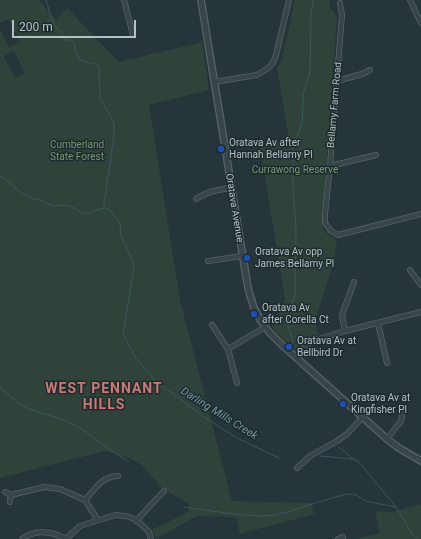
<!DOCTYPE html>
<style>
body{margin:0}
#map{position:relative;width:421px;height:539px;overflow:hidden;background:#253539;font-family:Roboto,sans-serif}
canvas{display:block}
.scale{position:absolute;left:12px;top:20px;width:124px;height:18px;box-sizing:border-box;border:2px solid #b4c1c5;border-top:0;padding-left:5px;font-size:12px;line-height:14px;white-space:nowrap;color:#b4c1c5;-webkit-text-stroke:3px #1e2b2e;paint-order:stroke}
</style>
<div id="map">
<canvas width="421" height="539"></canvas>
<div class="scale">200 m</div>
</div>
<script>
const context = document.querySelector('canvas').getContext('2d');
context.lineJoin = 'round';
function paint(path, color) { context.fillStyle = color; context.fill(path, 'evenodd'); }
function trace(path, color, width, dash) { context.strokeStyle = color; context.lineWidth = width; context.lineCap = dash ? 'butt' : 'round'; context.setLineDash(dash || []); context.stroke(path); }
function write(font, color, halo, rows, align = 'center') {
  context.font = font + ' Roboto,sans-serif'; context.lineWidth = 3; context.setLineDash([]); context.textBaseline = 'middle'; context.strokeStyle = halo; context.fillStyle = color; for (const [text, x, y, turn = 0] of rows) {
    context.save(); context.translate(x, y); context.rotate((+turn || 0) * Math.PI / 180); context.textAlign = isNaN(turn) ? turn : align; if (halo) context.strokeText(text, 0, 0); context.fillText(text, 0, 0); context.restore();
  }
}
paint(new Path2D(`
 M0,0H39L56,20L67,8L119,62L202,42L209,90L149,105L180,300L232,501L311,503L314,514L240,534L236,517L197,516L156,539L152,530L188,512L189,504L162,488L142,465L127,457L105,451L0,478V59L1,58L0,56V29L9,47L20,42L9,19L0,23ZM14,51L25,73L15,78L4,56Z
 M295,0H331L329,6L337,17L322,225C325,232 329,237 337,240L334,261L315,321L318,335L308,339L298,348L294,349L276,332L271,325L282,310L285,299L260,147L289,139L277,68L282,59Z
 M421,504V539H354L380,533L375,511L391,512Z`), '#2f433b');
trace(new Path2D(`
 M46,0L54,26C59,30 63,33 64,39L66,40H71C76,44 75,53 79,58C84,63 92,63 98,65L99,68L100,98L114,123V133L109,172C107,178 107,185 106,191C105,197 103,201 104,207
 M0,176L8,181L20,192L31,198L43,201L52,206L68,205L76,209L83,213H89L103,208
 M104,208L109,209C112,214 116,218 119,222C121,226 120,230 121,234C124,246 132,255 134,267L123,334L135,357L159,385L174,394L201,415L237,438L279,458
 M292,345L293,341L288,326L289,311L295,295L296,227L293,188V146L302,124L303,108V94L310,72L311,15L313,0
 M0,387L18,403L29,409L64,420L82,429L106,447L129,462
 M339,447L353,459
 M320,456L353,459L358,461L396,507L412,534L418,539
 M184,507L233,514L261,516L275,515L287,512L322,501L347,494L356,495L366,501L375,503L396,507`), '#3b565e', 1);
const minor = new Path2D(`
 M124,0L133,35
 M410,0L421,23
 M340,3L342,15L330,166L325,214V223L331,231L338,235L421,214
 M337,81L362,74L370,70
 M214,82L257,75L268,68L273,63L276,55L289,0
 M330,166L376,155
 M196,199C209,191 216,190 231,188
 M208,261L242,256
 M410,270L421,285
 M378,323L387,363
 M212,325L228,349L237,383
 M345,331L342,315L354,282
 M228,349L265,327
 M296,356L312,341L345,331L421,312
 M387,439L401,421L402,415V408
 M297,468L310,456L337,441L347,434L362,418
 M5,492L11,495L44,487L60,489L85,500L98,520
 M85,500C94,490 102,476 118,476
 M10,502L11,495
 M136,521L164,491
 M22,539C35,529 52,531 66,539L80,526L115,515L126,516L134,519L143,526L149,532L151,539
 M338,539L343,537`);
const tertiary = new Path2D(`
 M201,0L247,282L249,292L254,308L261,321L269,332L281,344L387,439L399,448L421,461`);
trace(minor, '#576467', 6);
trace(tertiary, '#576467', 8);
trace(minor, '#394649', 4.5);
trace(tertiary, '#394649', 5.5);
for (const [x, y, r, color] of [
 [221,149,4,"#1a4fb4"],
 [247,258,4,"#1a4fb4"],
 [254,314,4,"#1a4fb4"],
 [289,347,4,"#1a4fb4"],
 [343,404,4,"#1a4fb4"]
]) { const dot = new Path2D(); dot.arc(x, y, r, 0, 2 * Math.PI); context.fillStyle = color; context.fill(dot); trace(dot, '#1e2b2e', 1.5); }
write('10px', '#b4c1c5', '#1e2b2e', [
 ["Bellamy Farm Road",335,105,-85],
 ["Oratava Avenue",234,208,81]
]);
write('10px', '#b4c1c5', '#1e2b2e', [
 ["Oratava Av after",229,143],
 ["Hannah Bellamy Pl",229,155],
 ["Oratava Av opp",255,252],
 ["James Bellamy Pl",255,264],
 ["Oratava Av",262,308],
 ["after Corella Ct",262,320],
 ["Oratava Av at",297,341],
 ["Bellbird Dr",297,353],
 ["Oratava Av at",351,398],
 ["Kingfisher Pl",351,410]
], 'left');
write('10px', '#7a9875', '#1e2b2e', [
 ["Cumberland",77,145],
 ["State Forest",77,157],
 ["Currawong Reserve",295,170]
]);
write('italic 11px', '#7196a0', '#1e2b2e', [
 ["Darling Mills Creek",219,414,32]
]);
context.letterSpacing = '1px';
write('bold 14px', '#ca7974', '#1e2b2e', [
 ["WEST PENNANT",104,389],
 ["HILLS",104,405]
]);
context.letterSpacing = '0px';
</script>
